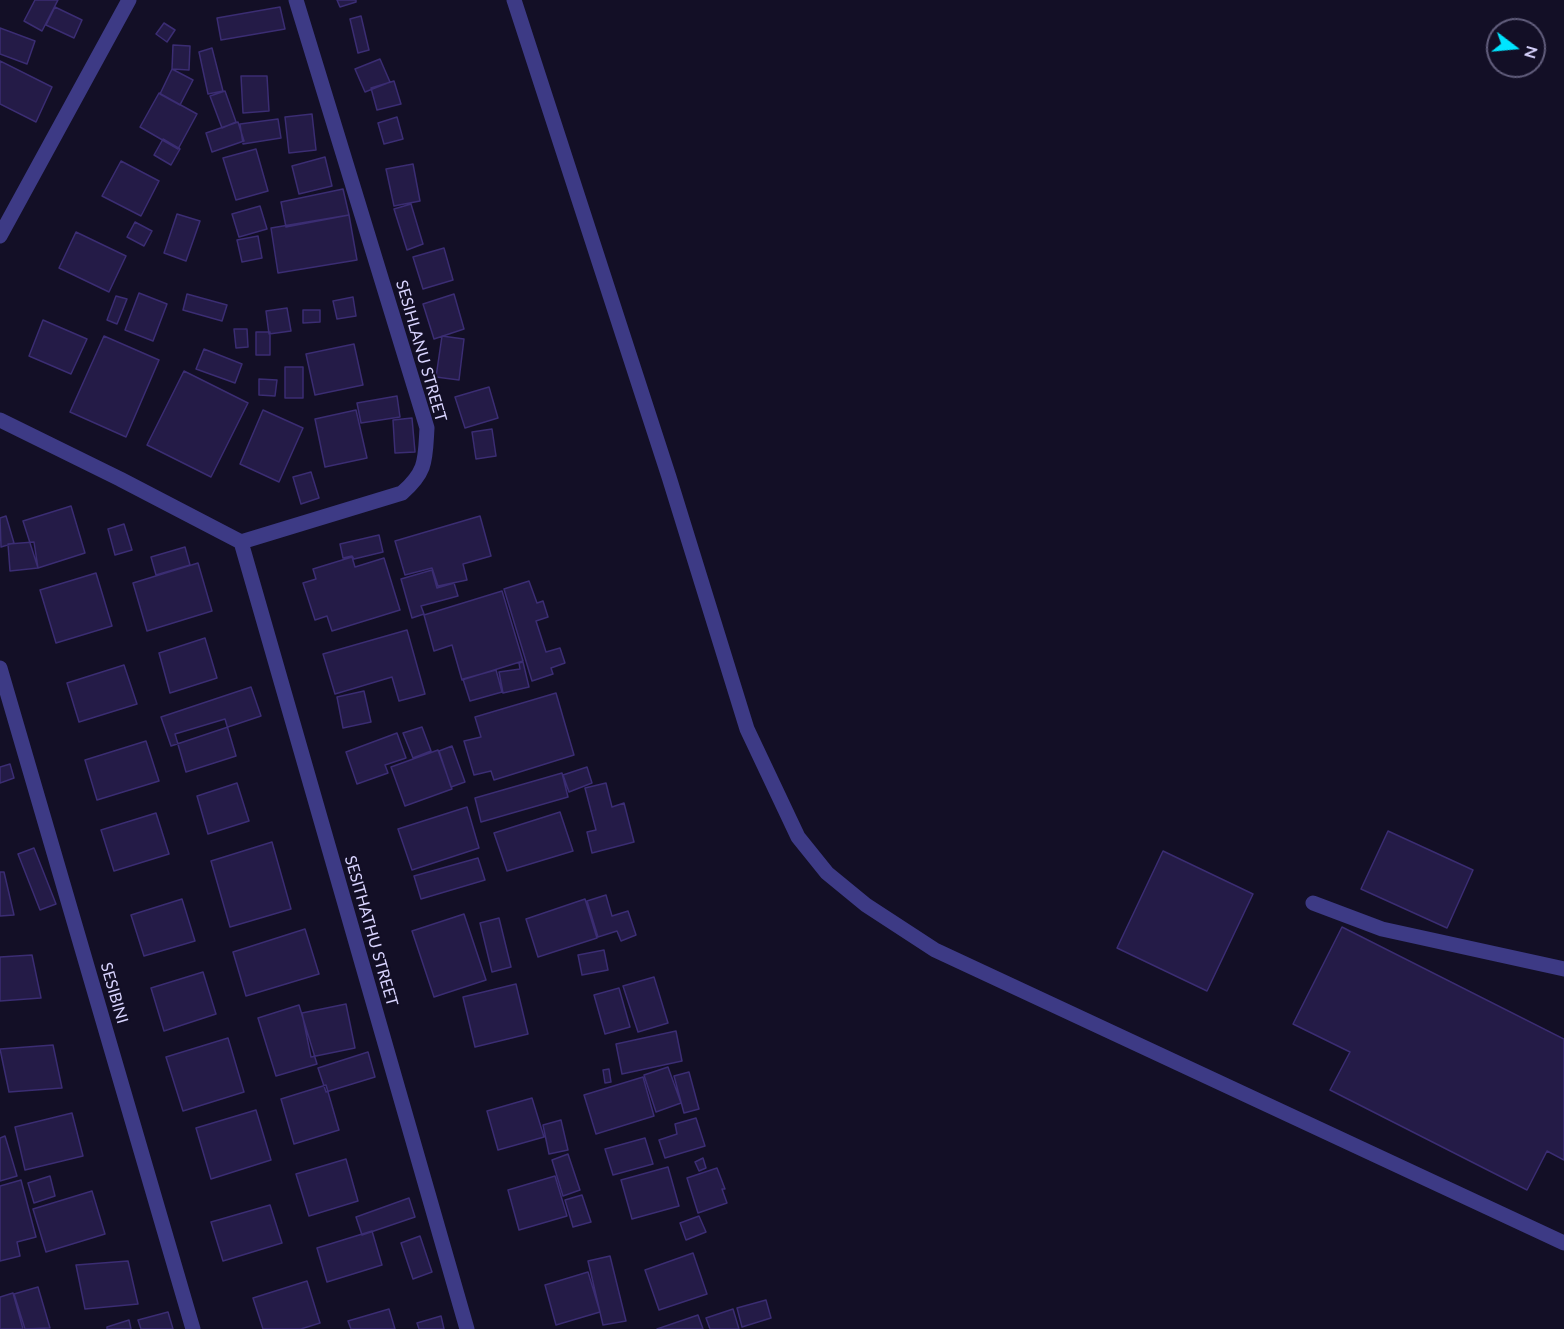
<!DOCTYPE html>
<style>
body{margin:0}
#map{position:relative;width:1564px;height:1329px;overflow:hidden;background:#130f26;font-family:Lato,sans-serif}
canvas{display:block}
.north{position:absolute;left:1486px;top:18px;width:60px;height:60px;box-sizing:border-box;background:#130f26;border:2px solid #625e7d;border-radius:50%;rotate:106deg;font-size:16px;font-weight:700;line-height:24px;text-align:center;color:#d9d4ff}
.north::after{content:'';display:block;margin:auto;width:21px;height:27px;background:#00e5ff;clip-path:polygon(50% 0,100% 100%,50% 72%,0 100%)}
</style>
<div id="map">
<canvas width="1564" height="1329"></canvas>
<div class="north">N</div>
</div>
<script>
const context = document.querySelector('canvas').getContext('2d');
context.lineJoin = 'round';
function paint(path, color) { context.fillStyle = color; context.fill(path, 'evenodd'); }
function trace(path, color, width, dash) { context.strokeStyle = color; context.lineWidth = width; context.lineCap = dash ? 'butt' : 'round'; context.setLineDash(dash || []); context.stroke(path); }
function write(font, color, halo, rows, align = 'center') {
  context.font = font + ' Lato,sans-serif'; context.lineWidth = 4.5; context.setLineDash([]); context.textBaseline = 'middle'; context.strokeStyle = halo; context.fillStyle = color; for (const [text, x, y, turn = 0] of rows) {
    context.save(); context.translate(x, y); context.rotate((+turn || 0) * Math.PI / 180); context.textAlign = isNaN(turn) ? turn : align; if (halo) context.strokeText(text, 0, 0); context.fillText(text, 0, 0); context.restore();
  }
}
const building = new Path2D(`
 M35,0H58L42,31L24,21Z
 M337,0H356V2L340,7Z
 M55,7L82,20L74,38L46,25Z
 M280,7L285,29L221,40L217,18Z
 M361,16L369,50L358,53L350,19Z
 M164,23L175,30L167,42L156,34Z
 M0,28L35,41L27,64L0,54Z
 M173,45L190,46L189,70L172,69Z
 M212,48L223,91L208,94L199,52Z
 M380,59L390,82L365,92L355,69Z
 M0,61L52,87L36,122L0,104Z
 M172,69L193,80L180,105L160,94Z
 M241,76H267L269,111L243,113Z
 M394,81L401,104L377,110L371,88Z
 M225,91L236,122L222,128L210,96Z
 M159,93L197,114L178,149L140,127Z
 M312,114L316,150L289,153L285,117Z
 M397,117L403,139L384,144L378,123Z
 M278,119L281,138L243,144L240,124Z
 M238,122L244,141L212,152L206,133Z
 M163,139L180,149L171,165L154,155Z
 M256,149L268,191L236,200L223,158Z
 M325,157L332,186L299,194L292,166Z
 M121,161L159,181L141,216L102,196Z
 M413,164L420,201L394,206L386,169Z
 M343,189L349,215L286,227L281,202Z
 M411,204L423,244L407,250L394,209Z
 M260,206L267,229L239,237L232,214Z
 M177,214L200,221L186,261L164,253Z
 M349,215L357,260L278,273L271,228Z
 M135,222L152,231L144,246L127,237Z
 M76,232L126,256L109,292L59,268Z
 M258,236L262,258L242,262L237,240Z
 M444,248L453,280L423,289L413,257Z
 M139,293L167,304L153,341L125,330Z
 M187,294L227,305L222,321L183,310Z
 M454,294L464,329L434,339L423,304Z
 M116,296L127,299L117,324L107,320Z
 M353,297L356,316L337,319L333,301Z
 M287,308L291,331L269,334L266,311Z
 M303,310H320V322L303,323Z
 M43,320L87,339L71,374L29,356Z
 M234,329H247L248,347L236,348Z
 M256,332H270V355H256Z
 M104,336L159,360L126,437L70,412Z
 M442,336L464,339L459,380L436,377Z
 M354,344L363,385L315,395L306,354Z
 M204,349L242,364L235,383L196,369Z
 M285,367H303V398H285Z
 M184,371L248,403L211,477L147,445Z
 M259,379L277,380L275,396L259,395Z
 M489,387L498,418L465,428L455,397Z
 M397,396L400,417L361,423L357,403Z
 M263,410L303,428L279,482L240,464Z
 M356,410L367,458L325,467L315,419Z
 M412,418L415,452L395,453L393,420Z
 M492,429L496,456L476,459L472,432Z
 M311,472L319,498L301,504L293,477Z
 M71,506L85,553L38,568L23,521Z
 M6,516L14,543L1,547L0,518Z
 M480,516L491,556L463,564L467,580L438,586L432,568L405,575L395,541Z
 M124,524L132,550L115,555L108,529Z
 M379,535L383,552L354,559L352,556L343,558L340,544Z
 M34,542L38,568L10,571L8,544Z
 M185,547L190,565L156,575L151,557Z
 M352,557L355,567L384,558L400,610L332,631L327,616L315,620L303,583L316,579L313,569Z
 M198,563L212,611L147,631L133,583Z
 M432,570L437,588L454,583L458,596L421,606L424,614L412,618L401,579Z
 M96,573L112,626L56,643L40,590Z
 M529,581L537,603L543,601L548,617L536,621L546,652L560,648L565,663L551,668L553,674L532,681L504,589Z
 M502,591L523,661L462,680L452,645L434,651L424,615Z
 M407,630L425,694L399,701L392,677L335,694L323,654Z
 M205,638L217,678L170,693L159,653Z
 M523,662L529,687L503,693L499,672L520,669L519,663Z
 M124,665L137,704L79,722L67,683Z
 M496,670L502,692L470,701L463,679Z
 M251,687L261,716L171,746L161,717Z
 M364,691L371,722L343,728L337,697Z
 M556,693L574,755L494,780L491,771L474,775L464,741L481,737L475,717Z
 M225,719L236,756L186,772L175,734Z
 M422,727L431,751L413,758L403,733Z
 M397,733L406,758L385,765L388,773L357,784L346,752Z
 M146,741L159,781L97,800L85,760Z
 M452,746L465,782L451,787L439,751Z
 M438,750L452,789L405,806L391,767Z
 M10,764L14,778L0,783V767Z
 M587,767L592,783L569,792L563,775Z
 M562,773L568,797L481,822L475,798Z
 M237,783L249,821L208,834L197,796Z
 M606,783L612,807L624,803L634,842L592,853L587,832L596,830L585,788Z
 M467,807L479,848L412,870L398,829Z
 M560,812L573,851L507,871L494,833Z
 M156,813L169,854L114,871L101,830Z
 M1388,831L1473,870L1447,928L1361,889Z
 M272,842L291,909L230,927L211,861Z
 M34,848L56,904L40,910L18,854Z
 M1163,851L1253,894L1207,991L1117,948Z
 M478,858L485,880L421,899L414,876Z
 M0,872H4L14,915L0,916Z
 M606,895L612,916L628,911L636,935L621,941L617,931L598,937L587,901Z
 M182,899L195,941L144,956L131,915Z
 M585,899L597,938L538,957L526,919Z
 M464,914L486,980L434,997L412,931Z
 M499,918L511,967L492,972L480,923Z
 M1342,927L1564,1039V1160L1547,1151L1527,1190L1330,1090L1350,1052L1293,1024Z
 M305,929L319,974L246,996L233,952Z
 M604,950L608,970L582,975L578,955Z
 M32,955L41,998L0,1001V957Z
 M203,972L216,1014L164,1031L151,988Z
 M654,977L668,1023L638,1032L623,986Z
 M516,984L528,1034L475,1047L463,997Z
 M619,988L630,1027L605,1034L594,995Z
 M346,1004L355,1048L311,1057L302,1013Z
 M299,1005L317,1064L276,1076L258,1018Z
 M676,1031L682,1061L622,1074L616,1044Z
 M228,1038L244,1092L183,1111L166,1057Z
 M53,1045L62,1088L9,1092L0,1049Z
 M368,1052L375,1077L326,1092L318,1068Z
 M668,1067L681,1103L656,1112L644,1075Z
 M609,1069L611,1082L605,1083L603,1070Z
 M689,1072L699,1109L684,1113L674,1076Z
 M643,1077L654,1116L596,1134L584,1095Z
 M326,1085L339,1130L294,1144L281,1099Z
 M532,1098L544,1137L498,1150L487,1111Z
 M256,1110L271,1160L211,1179L196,1128Z
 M72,1113L83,1156L25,1170L15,1127Z
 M696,1118L705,1146L665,1158L659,1140L677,1134L675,1124Z
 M561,1120L568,1150L549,1154L543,1125Z
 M5,1136L17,1176L0,1181V1138Z
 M645,1138L653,1164L613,1175L605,1149Z
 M568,1154L580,1190L563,1196L552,1160Z
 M703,1158L706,1168L699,1171L695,1162Z
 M346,1159L358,1201L309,1216L296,1174Z
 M668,1167L679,1206L632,1219L621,1180Z
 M717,1168L725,1189H722L727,1203L698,1213L687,1178Z
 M50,1176L55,1196L34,1203L28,1183Z
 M555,1176L567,1216L519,1230L508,1190Z
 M21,1180L36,1237L17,1242L20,1256L0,1261V1186Z
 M92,1191L105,1234L46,1252L33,1209Z
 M582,1195L591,1222L573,1227L565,1200Z
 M409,1198L415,1217L362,1235L356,1217Z
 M270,1205L282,1243L223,1261L211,1222Z
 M699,1216L706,1232L686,1240L680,1223Z
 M372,1231L382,1265L327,1282L317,1248Z
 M420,1236L432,1272L413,1279L401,1243Z
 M693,1253L707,1294L659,1310L645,1270Z
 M610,1256L626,1321L603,1325L588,1261Z
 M128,1261L138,1304L85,1309L76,1265Z
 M588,1272L600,1312L556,1325L545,1285Z
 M307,1281L320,1323L301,1329H263L253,1298Z
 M38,1287L50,1328L25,1329L14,1294Z
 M13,1293L23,1329H0V1297Z
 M766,1300L771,1318L742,1327L737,1308Z
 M389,1309L395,1329H351L348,1321Z
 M733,1309L739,1329H710L706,1318Z
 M168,1312L173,1329H141L138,1320Z
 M698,1315L703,1329H657Z
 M441,1316L444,1329H419L417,1323Z
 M129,1320L131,1329H107V1327Z`);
paint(building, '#241b47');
trace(building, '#3b2d73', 1.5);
trace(new Path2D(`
 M514,0L669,477L747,729L798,837L827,873L866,905L935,950L1564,1243
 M1313,903L1382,929L1564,969`), '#3d3a85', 15);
trace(new Path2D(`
 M0,236L129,0
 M0,420L120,479L241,542L402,493C427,471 425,460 427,428L296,0
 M241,542L467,1329
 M0,668L193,1329`), '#3d3a85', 15);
write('16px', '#d9d4ff', '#130f26', [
 ["SESIHLANU STREET",421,351,74],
 ["SESITHATHU STREET",371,931,74],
 ["SESIBINI",114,993,74]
]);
</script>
